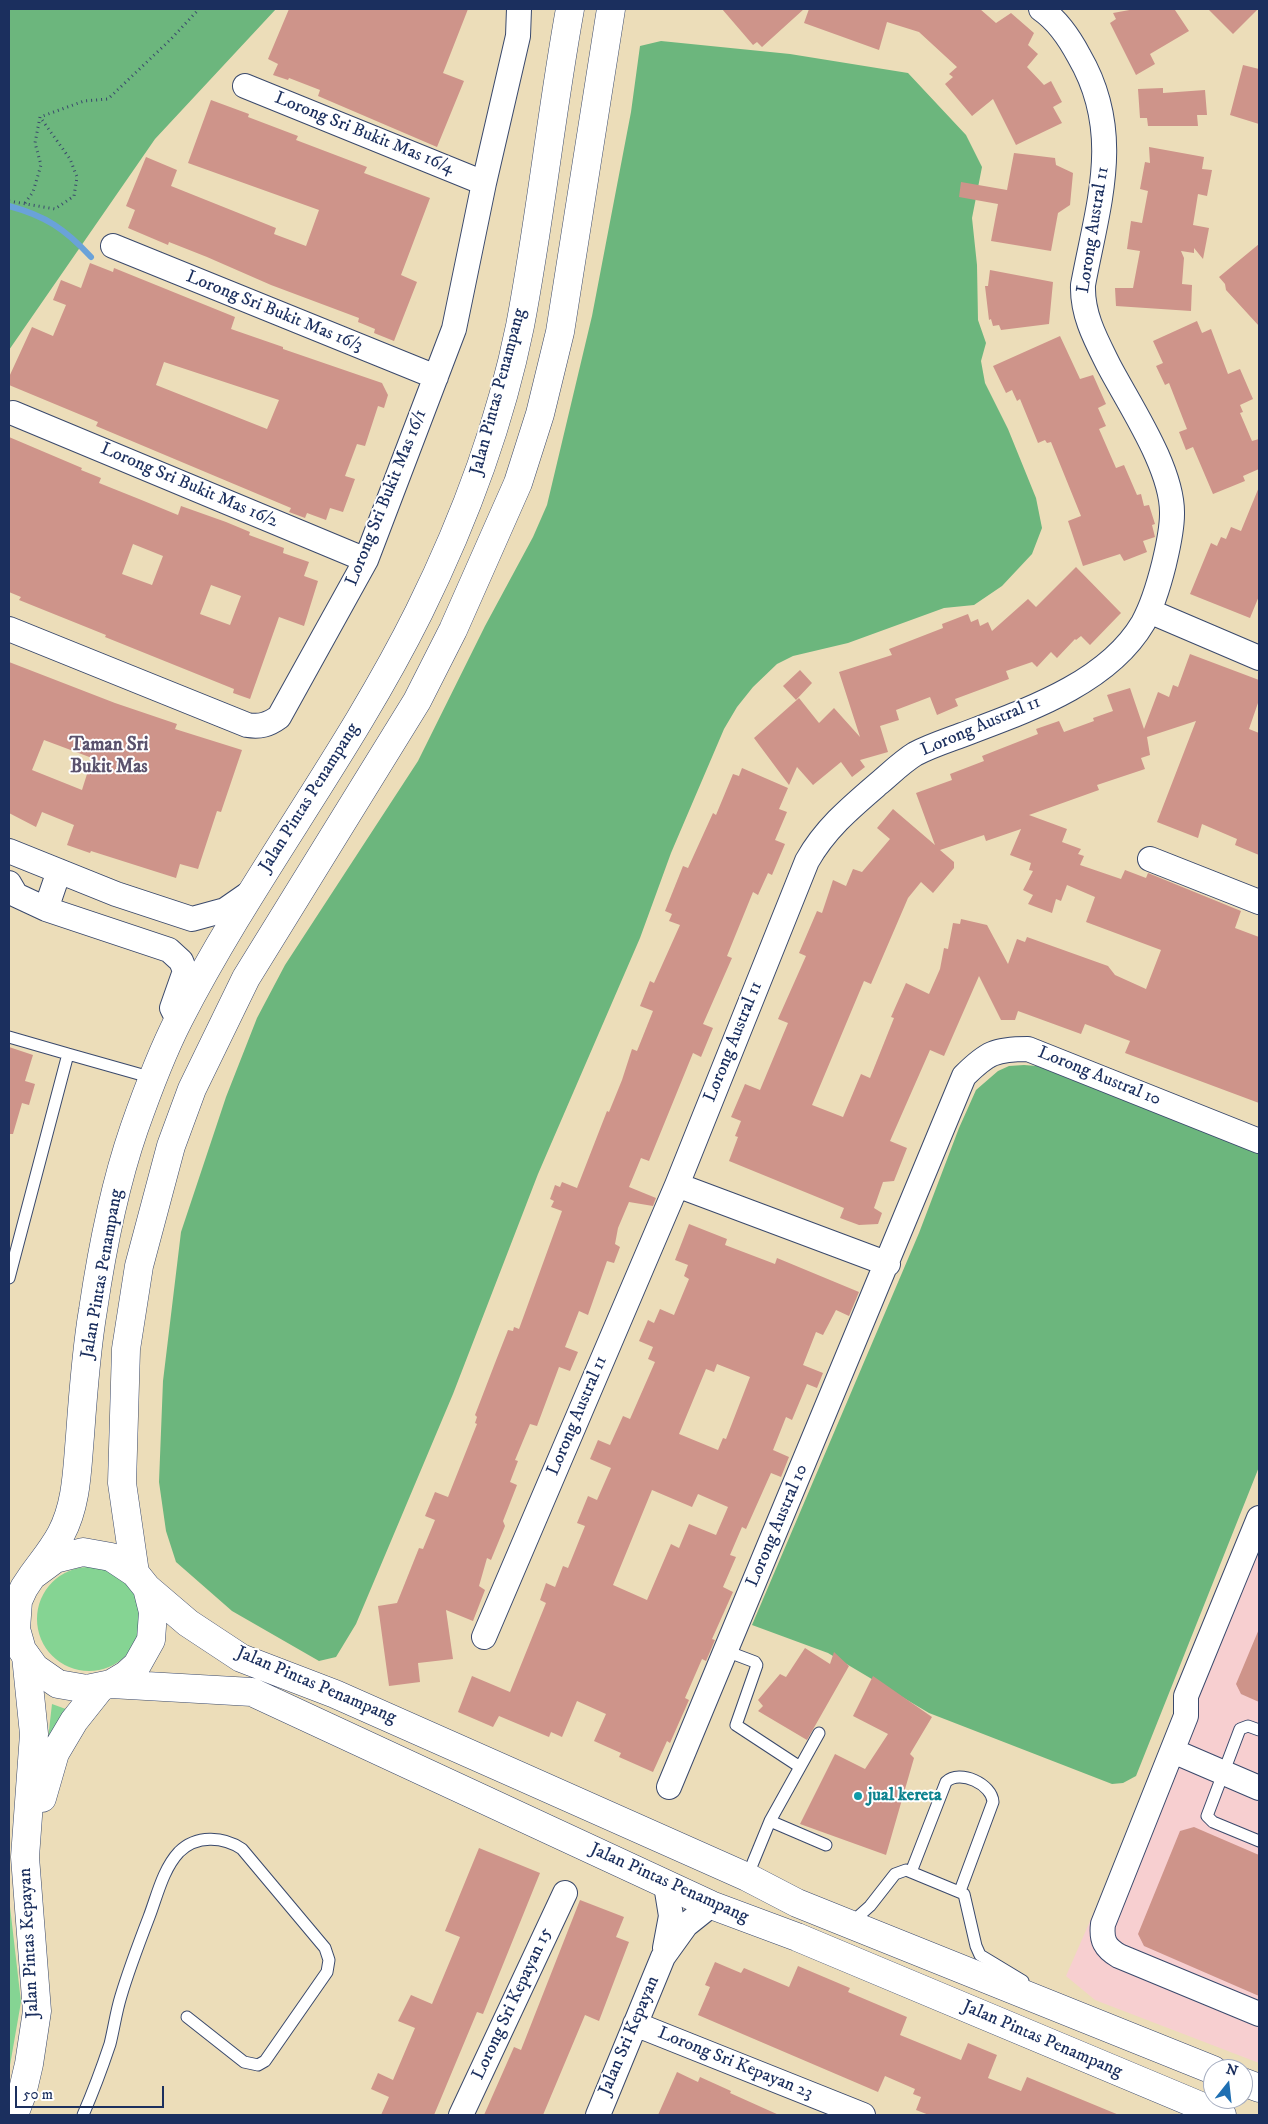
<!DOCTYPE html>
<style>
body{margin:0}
#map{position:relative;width:1268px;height:2124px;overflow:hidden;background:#ecddb9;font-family:"IM FELL DW Pica",serif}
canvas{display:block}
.frame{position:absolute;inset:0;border:10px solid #1b2f5e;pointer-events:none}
.north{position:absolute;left:1203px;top:2059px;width:50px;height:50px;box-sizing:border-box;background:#fff;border:1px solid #a4acbf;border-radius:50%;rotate:16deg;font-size:14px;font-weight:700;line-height:20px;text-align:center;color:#1b2f5e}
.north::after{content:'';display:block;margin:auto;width:18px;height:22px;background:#1f6fb2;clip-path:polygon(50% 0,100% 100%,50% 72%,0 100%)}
.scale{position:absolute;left:15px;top:2086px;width:149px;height:22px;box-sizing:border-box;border:2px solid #1b2f5e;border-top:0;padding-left:6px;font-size:15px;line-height:18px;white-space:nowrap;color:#1b2f5e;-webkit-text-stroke:4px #fff;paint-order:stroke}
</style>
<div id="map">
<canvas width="1268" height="2124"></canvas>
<div class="frame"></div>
<div class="north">N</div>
<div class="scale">50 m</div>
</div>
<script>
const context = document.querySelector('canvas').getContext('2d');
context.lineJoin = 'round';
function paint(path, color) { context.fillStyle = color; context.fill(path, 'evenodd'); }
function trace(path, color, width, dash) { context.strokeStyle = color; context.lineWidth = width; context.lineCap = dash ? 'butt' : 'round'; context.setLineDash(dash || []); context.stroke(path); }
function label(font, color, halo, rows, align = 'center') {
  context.font = font + ' "IM FELL DW Pica",serif'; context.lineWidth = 4; context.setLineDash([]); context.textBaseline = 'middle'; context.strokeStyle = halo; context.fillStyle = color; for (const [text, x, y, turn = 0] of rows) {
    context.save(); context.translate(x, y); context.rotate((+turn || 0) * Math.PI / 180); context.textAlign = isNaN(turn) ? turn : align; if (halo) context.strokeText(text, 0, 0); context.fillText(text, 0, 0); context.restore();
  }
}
paint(new Path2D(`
 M 1259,1535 L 1259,2063 L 1095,2000 L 1066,1976 Z`), '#f7cfd0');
paint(new Path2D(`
 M37 1619a52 52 0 1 1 104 0a52 52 0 1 1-104 0Z
 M 52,1704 L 74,1712 L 48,1739 Z
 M 9,1898 L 21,2002 L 9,2071 Z`), '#85d493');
paint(new Path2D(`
 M 9,9 L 276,9 L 155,139 L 9,350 Z
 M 661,41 L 790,54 L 908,73 L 966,135 L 982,167 L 972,218 L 977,265 L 978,320 L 986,343 L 981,361 L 985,383 L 1008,429 L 1036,498 L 1042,528 L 1032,554 L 1002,586 L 974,605 L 944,608 L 848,643 L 793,656 L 777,664 L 753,687 L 737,707 L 724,729 L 671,853 L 640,938 L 538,1174 L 453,1394 L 356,1624 L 336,1657 L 319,1661 L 232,1611 L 176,1562 L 166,1531 L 159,1482 L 163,1381 L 181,1232 L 226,1097 L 257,1018 L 285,965 L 418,761 L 485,626 L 533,537 L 547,505 L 592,316 L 631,112 L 640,46 Z
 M 1024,1065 L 1037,1066 L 1259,1154 L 1259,1467 L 1136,1776 L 1123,1783 L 1112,1784 L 929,1713 L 828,1653 L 752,1625 L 919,1233 L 959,1128 L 976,1090 L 998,1071 L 1009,1066 Z`), '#6cb67d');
trace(new Path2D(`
 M 9,206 C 46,216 65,229 91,257`), '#6aa2d9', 6);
paint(new Path2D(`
 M 289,9 L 468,9 L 443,73 L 464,81 L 437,147 L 318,96 L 320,90 L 289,78 L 288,80 L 273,75 L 278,64 L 268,59 Z
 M 722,9 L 804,9 L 762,47 L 757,42 L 753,45 Z
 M 809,9 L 980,9 L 996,23 L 1011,13 L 1034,33 L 1028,45 L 1038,54 L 1027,67 L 1044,85 L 1051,81 L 1062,102 L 1053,107 L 1062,123 L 1016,145 L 993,99 L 972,116 L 945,84 L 953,77 L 949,74 L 957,67 L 919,32 L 887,22 L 879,50 L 804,23 Z
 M 1135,9 L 1175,10 L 1189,31 L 1150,54 L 1155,64 L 1136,75 L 1110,23 L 1116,19 L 1113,13 Z
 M 1208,9 L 1258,9 L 1233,34 Z
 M 1243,65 L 1259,69 L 1259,124 L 1230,115 Z
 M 1163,88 L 1163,93 L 1205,90 L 1207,115 L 1197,115 L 1198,126 L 1148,126 L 1147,118 L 1140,118 L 1138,89 Z
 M 211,100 L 249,114 L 248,117 L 298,136 L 296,140 L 367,167 L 364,173 L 430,198 L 401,275 L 417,282 L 394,341 L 374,333 L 375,329 L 358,322 L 359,318 L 271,285 L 207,257 L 169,242 L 168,245 L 128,228 L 135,210 L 126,206 L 146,157 L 177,170 L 171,186 L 276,228 L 274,234 L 306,246 L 319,210 L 188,163 Z
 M 1149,147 L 1204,157 L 1202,169 L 1212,170 L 1207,196 L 1198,194 L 1193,225 L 1209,228 L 1203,259 L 1194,248 L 1194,253 L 1181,251 L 1184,258 L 1182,284 L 1192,285 L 1191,311 L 1116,306 L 1115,288 L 1133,288 L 1140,251 L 1127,249 L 1131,221 L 1142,223 L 1148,191 L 1140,189 L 1145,162 L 1150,163 Z
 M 1014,153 L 1055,158 L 1056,165 L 1073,173 L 1070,205 L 1058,213 L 1051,251 L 991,241 L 998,204 L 959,197 L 961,182 L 1007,190 Z
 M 1259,244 L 1259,326 L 1226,290 L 1225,284 L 1219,277 Z
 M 90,263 L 113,272 L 114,268 L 235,317 L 231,329 L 283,347 L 283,349 L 382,383 L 388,395 L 384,408 L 378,406 L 365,446 L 357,444 L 345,476 L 355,479 L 343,512 L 330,508 L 326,520 L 307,513 L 305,518 L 289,512 L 291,508 L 96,426 L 98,422 L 9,385 L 9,377 L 32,327 L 53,336 L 66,305 L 53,300 L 61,280 L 81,288 ZM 164,362 L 279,400 L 267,429 L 156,385 Z
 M 990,270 L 1053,282 L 1049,324 L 1001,330 L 999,325 L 993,326 L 991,319 L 989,320 L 985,286 L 988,286 Z
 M 1197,321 L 1202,333 L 1211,329 L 1228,374 L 1240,369 L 1253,399 L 1240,405 L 1243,412 L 1240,413 L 1252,441 L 1259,439 L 1259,469 L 1243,476 L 1245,481 L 1213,494 L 1193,447 L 1186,450 L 1179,432 L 1187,429 L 1169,383 L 1165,385 L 1156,366 L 1163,363 L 1153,341 Z
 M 1060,336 L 1080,379 L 1093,375 L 1106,404 L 1098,408 L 1106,426 L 1099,429 L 1116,468 L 1124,465 L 1137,495 L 1141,494 L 1144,506 L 1149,505 L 1155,524 L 1152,525 L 1155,537 L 1143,541 L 1147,552 L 1124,561 L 1120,554 L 1083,566 L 1068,521 L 1081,516 L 1051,442 L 1047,443 L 1045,440 L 1038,443 L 1020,399 L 1017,401 L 1012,390 L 1006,393 L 993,366 Z
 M 9,437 L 82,468 L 81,470 L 101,478 L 99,483 L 139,499 L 178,515 L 181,506 L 226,522 L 250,532 L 249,535 L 284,548 L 283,553 L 309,562 L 304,576 L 318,581 L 304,626 L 279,617 L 250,699 L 233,693 L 234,689 L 105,637 L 106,635 L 19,600 L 21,597 L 9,592 ZM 133,544 L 163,556 L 152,585 L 122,574 ZM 211,585 L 241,596 L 230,625 L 200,614 Z
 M 1259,487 L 1259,596 L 1250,618 L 1190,594 L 1211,543 L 1217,546 L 1221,537 L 1226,539 L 1231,527 L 1241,531 Z
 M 1076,567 L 1121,613 L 1090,645 L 1081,636 L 1076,640 L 1075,639 L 1057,658 L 1051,652 L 1037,667 L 1032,662 L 1006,671 L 1009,679 L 955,699 L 958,706 L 937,715 L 930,697 L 896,710 L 899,720 L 880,726 L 888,752 L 860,760 L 865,767 L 852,777 L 841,762 L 813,785 L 797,767 L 789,785 L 754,738 L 799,698 L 819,723 L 834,708 L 860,737 L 839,672 L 892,655 L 889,649 L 943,628 L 942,624 L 968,614 L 971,622 L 978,619 L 980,626 L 988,622 L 992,631 L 1028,599 L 1036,607 Z
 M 1190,654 L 1259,680 L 1259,700 L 1249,729 L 1259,733 L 1259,855 L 1235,845 L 1237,839 L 1202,824 L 1198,838 L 1157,822 L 1196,721 L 1147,737 L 1150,755 L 1141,758 L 1145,769 L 1097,785 L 1099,790 L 1029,815 L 1067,829 L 1062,842 L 1081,849 L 1078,854 L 1084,856 L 1080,865 L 1121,879 L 1125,870 L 1146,878 L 1148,873 L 1241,911 L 1235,928 L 1259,937 L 1259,1103 L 1125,1053 L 1130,1041 L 1085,1024 L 1081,1034 L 1018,1011 L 1015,1020 L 1001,1020 L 979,976 L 944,1056 L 930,1050 L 890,1141 L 907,1148 L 894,1181 L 883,1182 L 874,1208 L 882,1213 L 878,1224 L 859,1225 L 840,1218 L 844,1208 L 729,1161 L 738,1137 L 735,1136 L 741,1121 L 731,1117 L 745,1084 L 760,1090 L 788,1023 L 778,1019 L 806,956 L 799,953 L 817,911 L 822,913 L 833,880 L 846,886 L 853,869 L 862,872 L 890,839 L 877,828 L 893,809 L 935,845 L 916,793 L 952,780 L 950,774 L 984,761 L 982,756 L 1038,734 L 1036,729 L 1059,721 L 1064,732 L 1094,721 L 1093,718 L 1113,711 L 1107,695 L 1130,688 L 1144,729 L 1158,692 L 1169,697 L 1173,685 L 1178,687 ZM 1021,829 L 1010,855 L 1031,863 L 1029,870 L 1033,871 L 1023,890 L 1033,895 L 1028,904 L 1052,913 L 1056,899 L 1061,901 L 1067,885 L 1095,897 L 1086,922 L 1161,950 L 1146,989 L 1115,975 L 1108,966 L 1027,937 L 1025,942 L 1017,939 L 1008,964 L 987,925 L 961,919 L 960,924 L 953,923 L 948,949 L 944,948 L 940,969 L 929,994 L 906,983 L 891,1017 L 894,1018 L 870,1078 L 861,1074 L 843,1117 L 812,1105 L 864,981 L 871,984 L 908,898 L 921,882 L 933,893 L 954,868 L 954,862 L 940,850 L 984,835 L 986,841 Z
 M 9,662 L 115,703 L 177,724 L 175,729 L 242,750 L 221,812 L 217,811 L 198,869 L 180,864 L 176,878 L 91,851 L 90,853 L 67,845 L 74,825 L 42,812 L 36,827 L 9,813 ZM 44,740 L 92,758 L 82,790 L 32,770 Z
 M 800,670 L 812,683 L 796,700 L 783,686 Z
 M 742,768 L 788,788 L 779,809 L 787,812 L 775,840 L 785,844 L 772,875 L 768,873 L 758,895 L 753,892 L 727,956 L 732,958 L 703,1024 L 713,1028 L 701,1057 L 693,1053 L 649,1161 L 641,1158 L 629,1187 L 656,1198 L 653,1206 L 629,1202 L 618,1228 L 615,1244 L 620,1247 L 614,1263 L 607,1261 L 588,1315 L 579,1311 L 565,1347 L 578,1352 L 570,1371 L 559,1367 L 537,1426 L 530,1424 L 515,1460 L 518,1461 L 510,1482 L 517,1485 L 503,1521 L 505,1526 L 491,1560 L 487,1558 L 479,1586 L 485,1590 L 473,1621 L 446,1610 L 453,1659 L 418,1663 L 420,1682 L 389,1686 L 378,1606 L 397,1603 L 419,1548 L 423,1549 L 435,1520 L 425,1516 L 435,1492 L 448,1497 L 477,1424 L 475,1423 L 477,1417 L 475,1415 L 495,1363 L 508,1330 L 513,1331 L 514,1327 L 519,1329 L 562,1211 L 551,1207 L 554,1201 L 550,1199 L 555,1185 L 560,1187 L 562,1182 L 577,1188 L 607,1111 L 609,1112 L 622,1080 L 632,1049 L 637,1051 L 653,1011 L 640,1006 L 650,981 L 654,983 L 680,925 L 669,921 L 672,914 L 665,911 L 683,866 L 688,868 L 713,813 L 716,815 L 733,774 L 739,776 Z
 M 9,1047 L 33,1055 L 25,1081 L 35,1084 L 29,1105 L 22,1103 L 13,1134 L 9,1134 Z
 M 689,1224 L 727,1239 L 725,1245 L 775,1264 L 777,1258 L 859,1292 L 849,1316 L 836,1310 L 823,1335 L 816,1332 L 803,1365 L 823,1373 L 817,1388 L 807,1384 L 792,1420 L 786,1417 L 773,1450 L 789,1457 L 781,1477 L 771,1473 L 746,1529 L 742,1527 L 730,1555 L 736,1557 L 723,1587 L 733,1592 L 712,1639 L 715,1640 L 706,1661 L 702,1659 L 685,1698 L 689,1700 L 670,1743 L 667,1741 L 653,1772 L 619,1757 L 621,1753 L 594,1741 L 606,1714 L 577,1701 L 562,1737 L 551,1732 L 549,1737 L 499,1716 L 493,1727 L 458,1712 L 472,1676 L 510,1692 L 546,1603 L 540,1600 L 546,1583 L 555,1587 L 563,1566 L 568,1568 L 585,1526 L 577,1523 L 588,1496 L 597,1500 L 611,1468 L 590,1459 L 598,1440 L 610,1445 L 623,1416 L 630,1419 L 655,1362 L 648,1359 L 653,1347 L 639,1341 L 648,1320 L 654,1323 L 660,1309 L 674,1315 L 689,1279 L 684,1276 L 688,1265 L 675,1260 ZM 717,1364 L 750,1377 L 726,1439 L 723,1438 L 718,1450 L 679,1434 L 706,1369 L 714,1372 ZM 652,1490 L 692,1507 L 698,1494 L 728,1507 L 716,1535 L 689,1524 L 679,1548 L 671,1544 L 647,1600 L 613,1585 Z
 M 1259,1629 L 1259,1702 L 1241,1694 L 1236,1684 Z
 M 805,1648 L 830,1664 L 834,1652 L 849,1666 L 807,1740 L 758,1711 L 763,1706 L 758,1700 L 780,1674 L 786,1677 Z
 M 873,1676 L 932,1717 L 910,1754 L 914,1758 L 886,1855 L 800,1824 L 835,1754 L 865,1769 L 888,1734 L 853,1716 Z
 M 1194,1827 L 1259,1855 L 1259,1996 L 1144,1946 L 1138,1934 L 1180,1831 Z
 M 479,1848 L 540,1873 L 483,2014 L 477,2012 L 434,2115 L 381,2115 L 389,2097 L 371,2089 L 378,2073 L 393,2080 L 415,2028 L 398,2021 L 411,1995 L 432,2004 L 460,1937 L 445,1931 Z
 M 580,1900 L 624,1917 L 616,1937 L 629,1942 L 599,2021 L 585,2015 L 543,2115 L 484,2115 L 514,2047 L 521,2050 Z
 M 715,1962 L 741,1973 L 744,1968 L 789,1987 L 798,1966 L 850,1988 L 848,1992 L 907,2017 L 900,2035 L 961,2060 L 968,2043 L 997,2055 L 988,2078 L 1021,2091 L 1027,2077 L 1119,2115 L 929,2115 L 916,2110 L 921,2097 L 913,2094 L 915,2089 L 885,2076 L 878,2092 L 698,2015 L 710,1987 L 705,1985 Z
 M 677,2072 L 698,2082 L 700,2077 L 731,2091 L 730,2093 L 779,2115 L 658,2115 Z`), '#ce948a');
const lane = new Path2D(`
 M 9,1037 L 68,1054
 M 9,1278 L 68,1054 L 153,1078
 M 726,1651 L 755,1662 L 757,1665 L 736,1725 L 800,1767
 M 1259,1730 L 1248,1726 L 1240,1729 L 1207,1816 L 1213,1822 L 1259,1841
 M 770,1821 L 826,1845
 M 911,1872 L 946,1782 C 960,1769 992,1784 993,1802 L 960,1891
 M 747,1877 L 770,1821 L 819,1733
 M 851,1923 L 870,1906 L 895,1874 L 906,1870 L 964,1894 L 976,1946 L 980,1955 L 1023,1981
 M 83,2115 C 93,2092 102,2068 110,2044 C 114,2028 116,2012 121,1996 C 129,1969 139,1943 149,1917 C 157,1896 163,1869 179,1852 C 196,1835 223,1836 242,1849 L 325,1948 L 329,1960 L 327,1972 L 265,2061 L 258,2065 L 244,2062 L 187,2017`);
const street = new Path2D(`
 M 245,86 L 484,183
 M 113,246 L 436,377
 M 13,413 L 366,560
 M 1149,611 L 1259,658
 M 9,629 L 247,725 C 260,727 268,725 279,717 L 366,560 L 454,329 L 484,183 L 518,36 L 519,9
 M 9,851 L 116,894 L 192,919 L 225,910 L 251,892
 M 1150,859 L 1259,902
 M 9,883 L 16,895 L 46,909 L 169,950 L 181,961 L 185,971 L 172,1008 L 178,1020
 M 46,909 L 59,871
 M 677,1185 L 888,1264
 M 1259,1518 L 1186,1696 L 1186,1716 L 1103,1924 C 1101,1940 1105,1948 1119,1956 L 1259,2014
 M 484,1637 L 677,1185 L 807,861 C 825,829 850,808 878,784 C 890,774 902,762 915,754 C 930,746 946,741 962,735 C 1025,711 1107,684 1143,623 C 1153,605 1159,584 1164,564 C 1168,547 1172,531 1172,514 C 1173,469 1130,406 1109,366 C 1096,340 1082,315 1083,285 C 1098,204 1124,133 1079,56 C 1070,39 1057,20 1041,9
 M 1173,1751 L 1259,1788
 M 669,1787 L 964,1076 C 987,1053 995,1049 1028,1049 L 1259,1141
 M 665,1948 L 671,1916 L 666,1885
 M 635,2024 L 863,2115
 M 461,2115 L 565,1893
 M 598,2115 L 663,1957 L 686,1925 L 711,1905`);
const secondary = new Path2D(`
 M 42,1798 L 55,1753 L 74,1721 L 101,1687
 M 14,2115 L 22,2094 L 29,2064 L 37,2011 L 25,1857 L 34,1734 L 26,1656`);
const primary = new Path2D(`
 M 135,1573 L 122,1483 L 126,1349 L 139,1266 L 171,1146 L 192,1089 L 246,978 L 417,701 L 453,630 L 518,483 L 540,414 L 560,332 L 611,9
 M 32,1576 C 42,1562 53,1549 61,1534 C 77,1504 77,1469 80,1436 C 83,1394 86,1351 93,1310 C 102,1249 114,1187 134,1129 C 147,1092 161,1054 179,1019 C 251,879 349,753 419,612 C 464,521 500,425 520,326 C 540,221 551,114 570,9
 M 147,1588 L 188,1623 L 241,1658 L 335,1694 L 520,1776 L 747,1877 L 797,1903 L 1213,2070
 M 111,1684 L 126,1675 L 137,1665 L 151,1640 L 153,1612 L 147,1588 L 135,1573 L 111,1557 L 83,1552 L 55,1559 L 32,1576 L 24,1588 L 18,1601 L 16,1629 L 22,1650 L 35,1668 L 58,1684 L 87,1689 L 111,1684 L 252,1692 L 711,1905 L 797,1937 L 1222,2115
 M 1243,2082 L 1259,2088`);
trace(lane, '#3a496c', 13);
trace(street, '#3a496c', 26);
trace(secondary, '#3a496c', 29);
trace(primary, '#3a496c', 29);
trace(new Path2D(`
 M 9,201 L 55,209 L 74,196 L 77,177 L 70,159 L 40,117
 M 25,203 L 33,192 L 41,165 L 35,143 L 40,117 L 84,101 L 108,99 L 171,39 L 199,9`), '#3a496c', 3, [1, 4]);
trace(lane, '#fff', 11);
trace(street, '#fff', 24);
trace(secondary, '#fff', 28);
trace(primary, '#fff', 28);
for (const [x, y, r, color] of [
 [858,1796,5,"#0f9aa8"]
]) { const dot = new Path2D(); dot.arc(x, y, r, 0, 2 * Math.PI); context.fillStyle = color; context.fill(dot); trace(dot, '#fff', 2); }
label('18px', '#1b2f5e', '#fff', [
 ["Lorong Sri Bukit Mas 16/4",364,134,22],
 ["Lorong Austral 11",1094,230,-81],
 ["Lorong Sri Bukit Mas 16/3",274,312,22],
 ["Jalan Pintas Penampang",499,392,-75],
 ["Lorong Sri Bukit Mas 16/2",189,486,23],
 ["Lorong Sri Bukit Mas 16/1",387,498,-68],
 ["Lorong Austral 11",981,727,-23],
 ["Jalan Pintas Penampang",310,798,-58],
 ["Lorong Austral 11",734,1042,-68],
 ["Lorong Austral 10",1099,1077,22],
 ["Jalan Pintas Penampang",103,1274,-80],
 ["Lorong Austral 11",578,1416,-67],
 ["Lorong Austral 10",778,1526,-67],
 ["Jalan Pintas Penampang",316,1686,23],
 ["Jalan Pintas Penampang",669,1884,24],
 ["Jalan Pintas Kepayan",30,1943,-93],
 ["Lorong Sri Kepayan 15",513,2004,-65],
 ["Jalan Sri Kepayan",630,2036,-67],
 ["Jalan Pintas Penampang",1042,2040,23],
 ["Lorong Sri Kepayan 23",735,2064,22]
]);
label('bold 18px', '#0d838f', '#fff', [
 ["jual kereta",868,1796]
], 'left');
label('bold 19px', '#5a526d', '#fff', [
 ["Taman Sri",109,746],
 ["Bukit Mas",109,768]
]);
</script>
